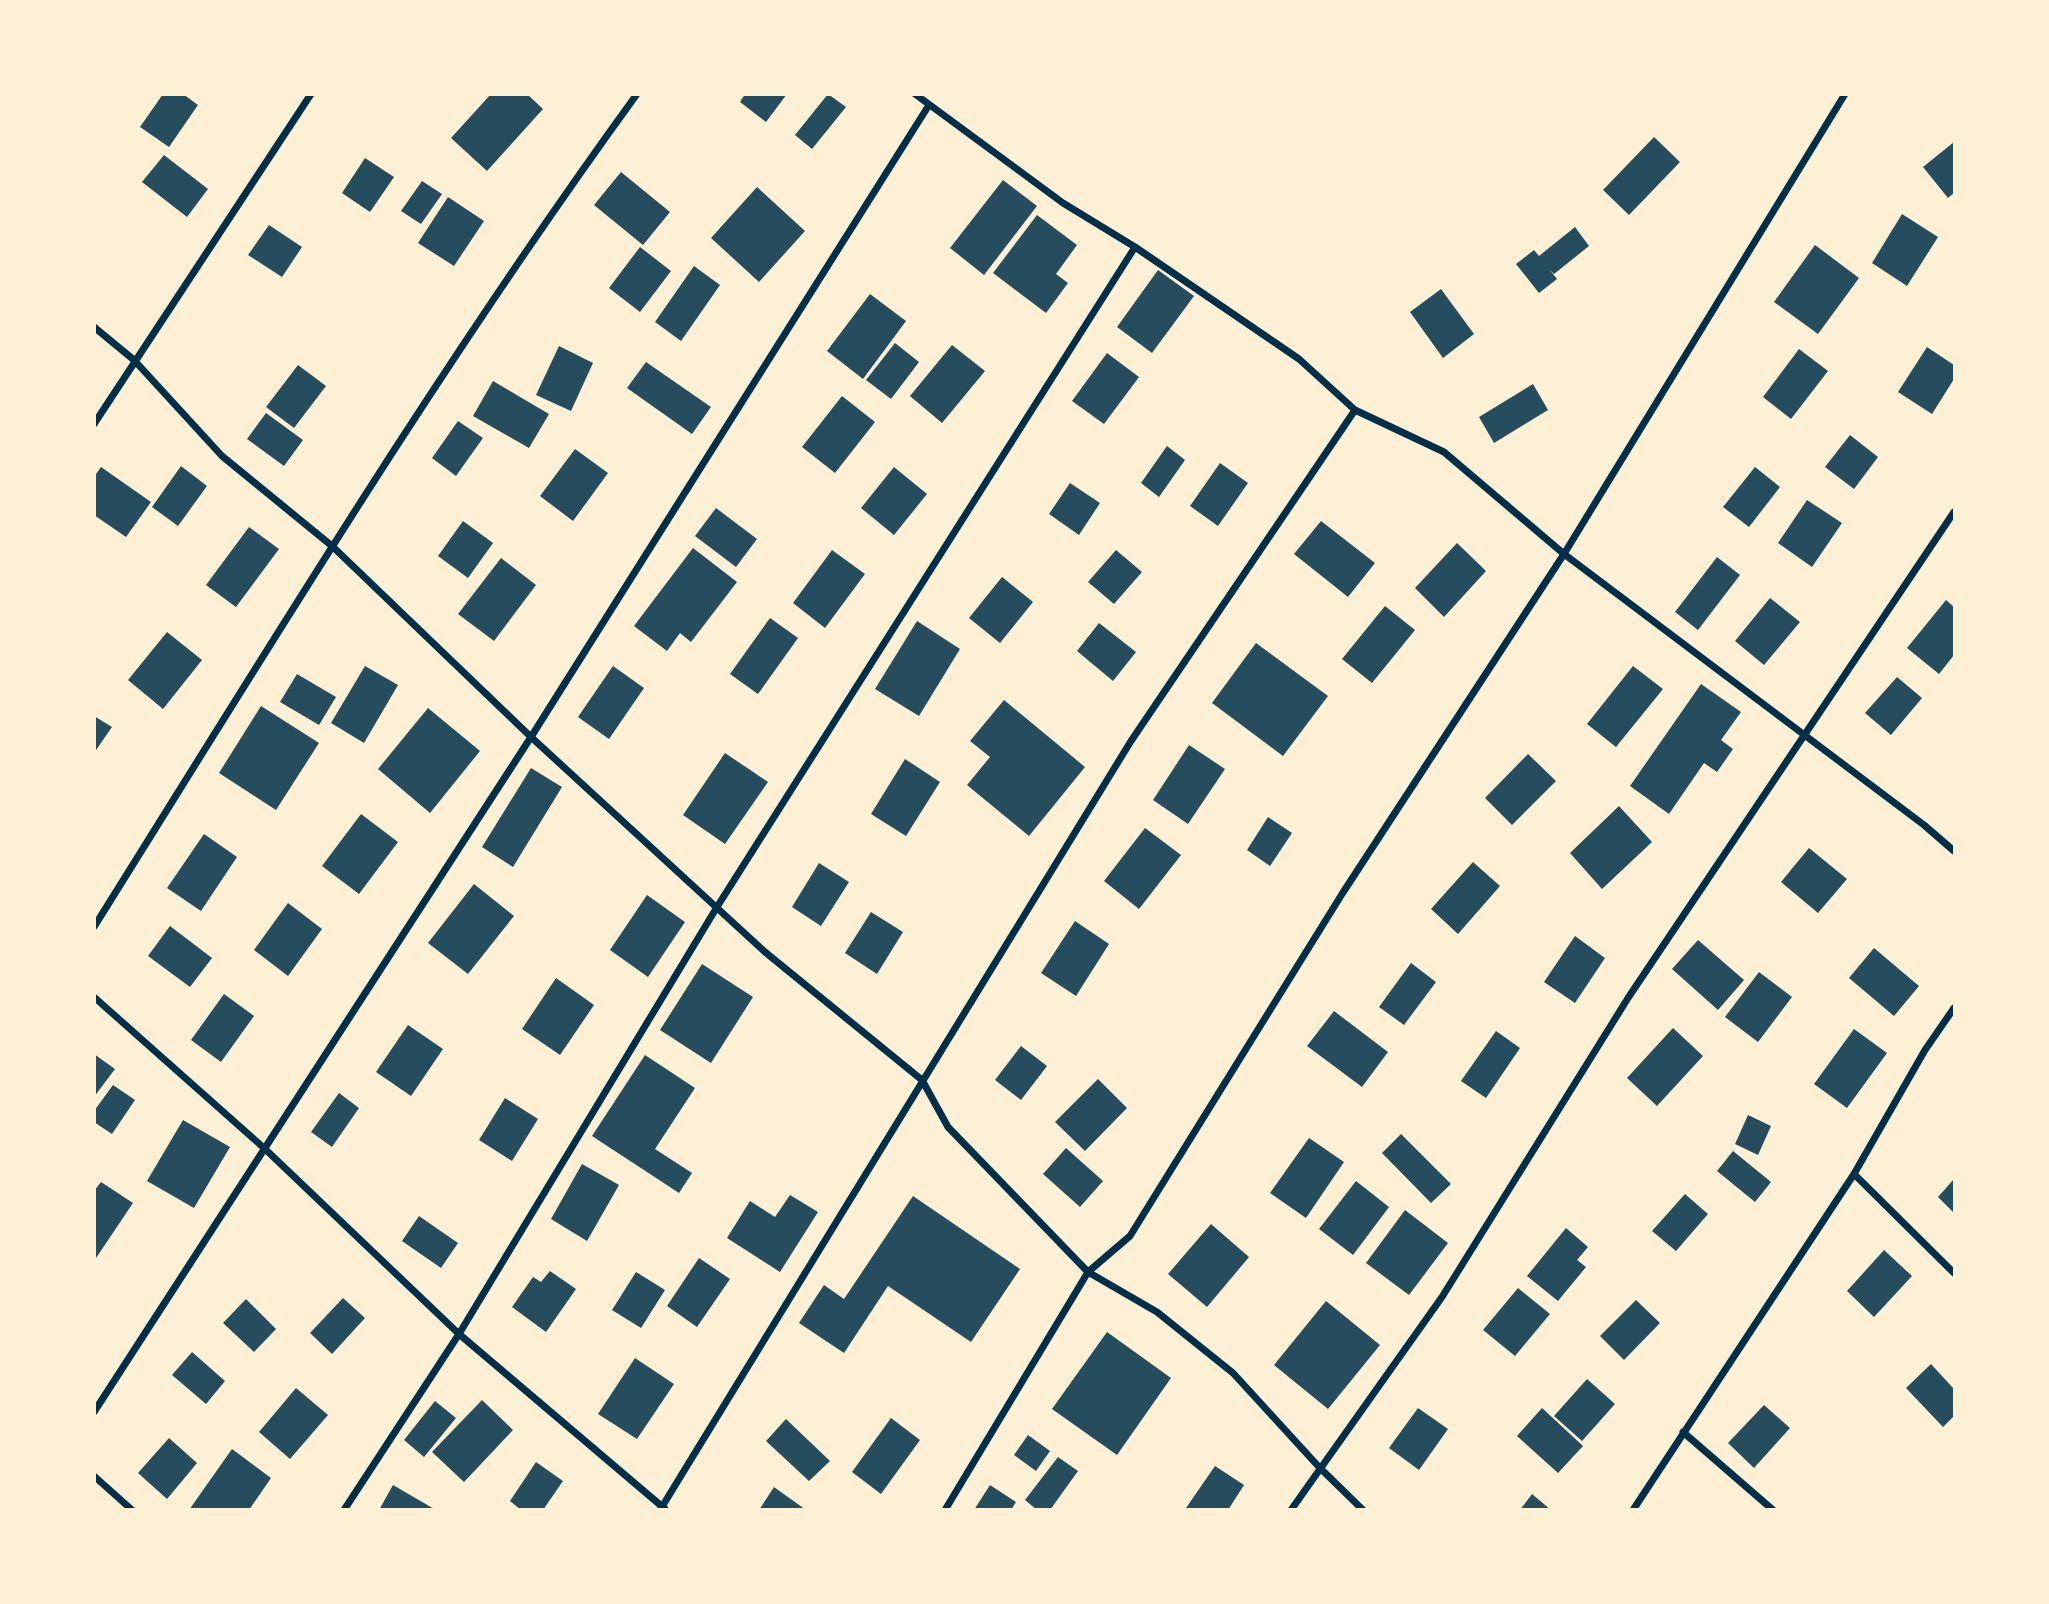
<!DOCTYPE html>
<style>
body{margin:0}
#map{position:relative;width:2049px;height:1604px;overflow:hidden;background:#fdf0d5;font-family:"Fira Sans Condensed",sans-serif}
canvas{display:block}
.frame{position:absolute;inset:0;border:96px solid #fdf0d5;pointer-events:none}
</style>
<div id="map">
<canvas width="2049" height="1604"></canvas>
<div class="frame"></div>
</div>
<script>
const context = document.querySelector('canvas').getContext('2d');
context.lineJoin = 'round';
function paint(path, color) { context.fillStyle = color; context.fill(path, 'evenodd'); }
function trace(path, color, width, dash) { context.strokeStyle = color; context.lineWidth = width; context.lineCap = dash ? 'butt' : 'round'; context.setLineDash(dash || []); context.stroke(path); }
paint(new Path2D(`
 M 163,94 L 183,94 L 198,105 L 169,147 L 140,127 Z
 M 491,94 L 527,94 L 543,109 L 487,171 L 451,138 Z
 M 745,94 L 787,94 L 766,122 L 740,102 Z
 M 828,94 L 846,107 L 812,149 L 795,135 Z
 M 1654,137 L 1680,162 L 1629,215 L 1603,190 Z
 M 1954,142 L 1954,193 L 1948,198 L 1923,167 Z
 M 164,155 L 208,189 L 187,217 L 142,182 Z
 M 365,158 L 394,177 L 370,212 L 342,193 Z
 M 621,172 L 670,212 L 643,245 L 594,205 Z
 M 1003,180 L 1037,206 L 984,275 L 950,248 Z
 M 422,181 L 442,194 L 421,224 L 401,211 Z
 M 757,187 L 805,231 L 759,282 L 711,238 Z
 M 448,197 L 484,221 L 454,266 L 418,243 Z
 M 1902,214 L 1938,237 L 1907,286 L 1872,263 Z
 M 1037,215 L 1077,245 L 1056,274 L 1068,283 L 1046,313 L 993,273 Z
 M 269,225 L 302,247 L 282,277 L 248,255 Z
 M 1575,227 L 1589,246 L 1554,274 L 1549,269 L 1557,279 L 1539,293 L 1516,264 L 1534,250 L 1539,256 Z
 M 1815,245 L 1859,278 L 1818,334 L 1774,302 Z
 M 640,247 L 671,271 L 640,312 L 609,288 Z
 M 694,266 L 720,285 L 681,341 L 655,322 Z
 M 1158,270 L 1194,296 L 1152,353 L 1117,327 Z
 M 1441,289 L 1474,334 L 1443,358 L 1410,312 Z
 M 870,294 L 906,321 L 863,379 L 827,351 Z
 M 895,343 L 919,362 L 891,399 L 866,380 Z
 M 952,345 L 985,371 L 942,423 L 910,396 Z
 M 559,346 L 593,363 L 571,411 L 536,395 Z
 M 1927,347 L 1954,365 L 1954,379 L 1932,414 L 1898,392 Z
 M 1799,349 L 1828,371 L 1791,419 L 1763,397 Z
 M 1107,353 L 1139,377 L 1104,424 L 1072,401 Z
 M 646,362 L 711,407 L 692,434 L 627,388 Z
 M 298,365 L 326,386 L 294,428 L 266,407 Z
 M 493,381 L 549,414 L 529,448 L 473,416 Z
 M 1533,384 L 1548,410 L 1494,443 L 1479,417 Z
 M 842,396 L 875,422 L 835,473 L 802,447 Z
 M 266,413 L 303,440 L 284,466 L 247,439 Z
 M 458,421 L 483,438 L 456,476 L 432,458 Z
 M 1850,435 L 1878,457 L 1854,489 L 1825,467 Z
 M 1167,446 L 1185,460 L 1159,497 L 1141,483 Z
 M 575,449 L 608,473 L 573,521 L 540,496 Z
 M 1220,463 L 1248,483 L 1218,526 L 1190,506 Z
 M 181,466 L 207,486 L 178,526 L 152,507 Z
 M 101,467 L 151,502 L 126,537 L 94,515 L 94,477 Z
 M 894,467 L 927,494 L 894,535 L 861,508 Z
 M 1755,467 L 1780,487 L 1749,527 L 1723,507 Z
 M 1070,483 L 1100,503 L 1079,535 L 1049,514 Z
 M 1807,500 L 1842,523 L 1812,567 L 1778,543 Z
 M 716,508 L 757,539 L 736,567 L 695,536 Z
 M 463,521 L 493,543 L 468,578 L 438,556 Z
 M 1321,521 L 1375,563 L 1348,597 L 1294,554 Z
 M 249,527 L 279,549 L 236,607 L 206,585 Z
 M 1457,543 L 1486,571 L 1444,617 L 1415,588 Z
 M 693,548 L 737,582 L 691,642 L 680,633 L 667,651 L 634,626 Z
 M 832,550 L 865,574 L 825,628 L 793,603 Z
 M 1116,550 L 1142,572 L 1114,604 L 1088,582 Z
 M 1717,557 L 1740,575 L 1698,630 L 1675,612 Z
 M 501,558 L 536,585 L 494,641 L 458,614 Z
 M 1002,577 L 1033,602 L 1000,643 L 969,618 Z
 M 1770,598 L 1800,622 L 1764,665 L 1735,641 Z
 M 1946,600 L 1954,607 L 1954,655 L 1939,674 L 1907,648 Z
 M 1385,606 L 1415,630 L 1372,683 L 1342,659 Z
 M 770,618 L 798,638 L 758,694 L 730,674 Z
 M 917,621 L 960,649 L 919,716 L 875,689 Z
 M 1099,623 L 1136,652 L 1113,681 L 1077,651 Z
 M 167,632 L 202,660 L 163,709 L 128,680 Z
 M 1256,643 L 1328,696 L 1283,756 L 1212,703 Z
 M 365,666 L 398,685 L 364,743 L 331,723 Z
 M 613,666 L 644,688 L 609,739 L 578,717 Z
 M 1633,666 L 1663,689 L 1616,747 L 1587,724 Z
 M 297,674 L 336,697 L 319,725 L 280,702 Z
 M 1897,677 L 1922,698 L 1891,735 L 1865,713 Z
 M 1701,684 L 1741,712 L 1721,740 L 1733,749 L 1717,772 L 1704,763 L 1669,814 L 1630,786 Z
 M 1004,700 L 1085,767 L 1029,836 L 967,785 L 990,757 L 970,741 Z
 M 261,706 L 319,743 L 276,810 L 219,773 Z
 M 428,708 L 480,751 L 430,813 L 378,769 Z
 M 94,716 L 112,727 L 94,753 Z
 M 1189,745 L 1225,769 L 1188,824 L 1153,800 Z
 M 725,753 L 768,782 L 725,844 L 683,815 Z
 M 1528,754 L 1556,781 L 1512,825 L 1485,798 Z
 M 905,759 L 940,782 L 906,836 L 871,814 Z
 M 531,768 L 562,787 L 513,867 L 482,847 Z
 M 1619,806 L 1652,842 L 1602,889 L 1570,853 Z
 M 361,814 L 398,842 L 359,894 L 322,866 Z
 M 1268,817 L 1292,833 L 1270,866 L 1247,850 Z
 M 1145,828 L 1181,855 L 1139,909 L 1104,881 Z
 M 204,834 L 237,857 L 201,911 L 167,888 Z
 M 1809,848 L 1847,879 L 1818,913 L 1781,882 Z
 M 1473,862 L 1500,886 L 1458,934 L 1431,909 Z
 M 819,863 L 849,882 L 821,926 L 792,907 Z
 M 474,884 L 514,916 L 468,974 L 428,943 Z
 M 647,895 L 685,922 L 648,977 L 610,950 Z
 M 288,903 L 322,929 L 288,976 L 254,950 Z
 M 871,912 L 903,932 L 877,974 L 845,953 Z
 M 1075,921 L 1109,944 L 1076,996 L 1041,973 Z
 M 170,926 L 212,958 L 190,987 L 148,956 Z
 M 1575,936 L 1605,958 L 1575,1003 L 1544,982 Z
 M 1698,940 L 1744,980 L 1718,1010 L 1672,969 Z
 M 1874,948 L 1919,986 L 1894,1016 L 1849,978 Z
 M 1411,963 L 1436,982 L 1404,1025 L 1379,1007 Z
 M 702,964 L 753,997 L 711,1063 L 660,1030 Z
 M 1759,972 L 1792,997 L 1758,1042 L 1725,1017 Z
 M 556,978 L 594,1005 L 560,1055 L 522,1029 Z
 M 224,994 L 254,1016 L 221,1062 L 191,1040 Z
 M 1334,1011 L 1388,1052 L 1362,1087 L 1307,1046 Z
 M 408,1025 L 443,1049 L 411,1096 L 376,1072 Z
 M 1673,1028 L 1703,1056 L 1657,1106 L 1627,1078 Z
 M 1854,1029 L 1887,1053 L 1847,1108 L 1814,1084 Z
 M 1496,1031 L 1520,1048 L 1486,1098 L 1461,1081 Z
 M 1021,1046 L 1047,1066 L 1021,1100 L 995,1080 Z
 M 94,1054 L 115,1069 L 94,1097 Z
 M 645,1055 L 695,1088 L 655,1149 L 692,1173 L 679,1193 L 592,1136 Z
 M 1098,1079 L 1127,1108 L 1085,1151 L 1055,1122 Z
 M 113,1085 L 135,1100 L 112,1134 L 94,1122 L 94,1111 Z
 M 339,1093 L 359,1108 L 332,1147 L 311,1132 Z
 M 505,1098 L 538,1119 L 512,1161 L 479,1140 Z
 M 1748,1115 L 1771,1126 L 1758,1155 L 1735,1144 Z
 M 183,1120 L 230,1147 L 194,1208 L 147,1181 Z
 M 1401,1134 L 1451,1184 L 1431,1203 L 1382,1153 Z
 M 1309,1138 L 1344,1162 L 1306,1218 L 1270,1193 Z
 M 1066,1148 L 1103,1181 L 1080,1207 L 1043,1174 Z
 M 1733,1151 L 1771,1182 L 1755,1202 L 1717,1171 Z
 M 582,1164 L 619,1185 L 587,1241 L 551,1219 Z
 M 1954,1179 L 1954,1213 L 1938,1197 Z
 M 1356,1181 L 1389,1207 L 1353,1255 L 1319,1229 Z
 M 101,1182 L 133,1203 L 94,1261 L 94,1191 Z
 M 1685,1194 L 1708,1214 L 1676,1251 L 1652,1231 Z
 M 790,1195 L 818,1212 L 780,1272 L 727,1238 L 750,1201 L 775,1217 Z
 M 913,1196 L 1020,1269 L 971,1342 L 888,1286 L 844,1353 L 799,1323 L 824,1285 L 844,1299 Z
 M 1405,1210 L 1448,1243 L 1409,1295 L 1366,1263 Z
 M 419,1216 L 458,1243 L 441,1268 L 402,1241 Z
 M 1211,1224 L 1249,1257 L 1207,1307 L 1168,1274 Z
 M 1566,1228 L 1588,1247 L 1577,1260 L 1586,1267 L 1558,1301 L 1527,1276 Z
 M 1884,1250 L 1912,1276 L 1874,1317 L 1847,1291 Z
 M 699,1258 L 730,1279 L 697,1327 L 667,1306 Z
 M 550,1271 L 576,1289 L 546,1332 L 512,1307 L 533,1277 L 541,1282 Z
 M 636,1272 L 665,1290 L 641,1328 L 612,1310 Z
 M 1518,1288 L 1550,1314 L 1515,1356 L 1483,1330 Z
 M 343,1298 L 365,1318 L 332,1354 L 310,1333 Z
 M 246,1299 L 276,1329 L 254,1352 L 223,1323 Z
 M 1636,1300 L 1660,1323 L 1624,1360 L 1600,1336 Z
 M 1326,1301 L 1380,1345 L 1328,1409 L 1274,1365 Z
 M 1107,1332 L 1171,1378 L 1117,1455 L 1052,1409 Z
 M 192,1352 L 225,1381 L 206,1404 L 172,1375 Z
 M 635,1358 L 674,1384 L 637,1439 L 598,1414 Z
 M 1931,1364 L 1954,1389 L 1954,1416 L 1943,1427 L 1906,1388 Z
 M 1587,1379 L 1615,1404 L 1582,1441 L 1554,1416 Z
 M 296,1388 L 328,1415 L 290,1459 L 259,1432 Z
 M 482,1400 L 513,1430 L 464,1482 L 432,1452 Z
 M 435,1401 L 456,1418 L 424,1457 L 404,1440 Z
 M 1764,1405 L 1790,1428 L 1754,1468 L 1728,1443 Z
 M 1418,1408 L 1448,1429 L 1419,1470 L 1389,1448 Z
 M 1542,1408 L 1583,1446 L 1558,1473 L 1517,1436 Z
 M 891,1418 L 920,1440 L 881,1494 L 852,1472 Z
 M 786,1419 L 830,1461 L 809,1481 L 766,1441 Z
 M 1028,1435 L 1050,1451 L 1036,1471 L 1014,1455 Z
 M 169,1438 L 197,1463 L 167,1499 L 138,1473 Z
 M 232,1449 L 271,1478 L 249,1510 L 189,1510 Z
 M 1058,1457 L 1078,1471 L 1050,1510 L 1037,1510 L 1025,1500 Z
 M 536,1462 L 563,1481 L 543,1510 L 521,1510 L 510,1501 Z
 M 1215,1466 L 1244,1485 L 1228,1510 L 1188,1510 L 1186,1508 Z
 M 393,1485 L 436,1510 L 379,1510 Z
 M 990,1485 L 1016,1502 L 1011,1510 L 974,1510 Z
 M 774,1487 L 806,1510 L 759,1510 Z
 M 1532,1494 L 1551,1510 L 1520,1510 Z`), '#264d5e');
trace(new Path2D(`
 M 915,94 L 1063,203 L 1135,247 L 1299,359 L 1355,410 L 1444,452 L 1564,554 L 1924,825 L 1954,851
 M 94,327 L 134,360 L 222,456 L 332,546 L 531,737 L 765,952 L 922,1080 L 948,1127 L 1088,1272 L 1157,1312 L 1233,1373 L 1319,1467 L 1363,1510
 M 94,424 L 311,94
 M 94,927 C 270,646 442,362 637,94
 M 94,997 L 264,1148 L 459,1334 L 665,1509
 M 1854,1174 L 1954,1273
 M 94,1412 L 531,737 L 929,105
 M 1683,1432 L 1773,1510
 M 94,1476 L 132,1510
 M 344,1510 L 459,1334 L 717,907 L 1135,247
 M 660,1510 L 1131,741 L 1355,410
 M 945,1510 L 1088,1272 L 1130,1236 L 1342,894 L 1564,554 L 1845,94
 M 1291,1510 L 1442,1297 L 1628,998 L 1954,512
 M 1633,1510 L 1854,1174 L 1925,1050 L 1954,1008`), '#003049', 7);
</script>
